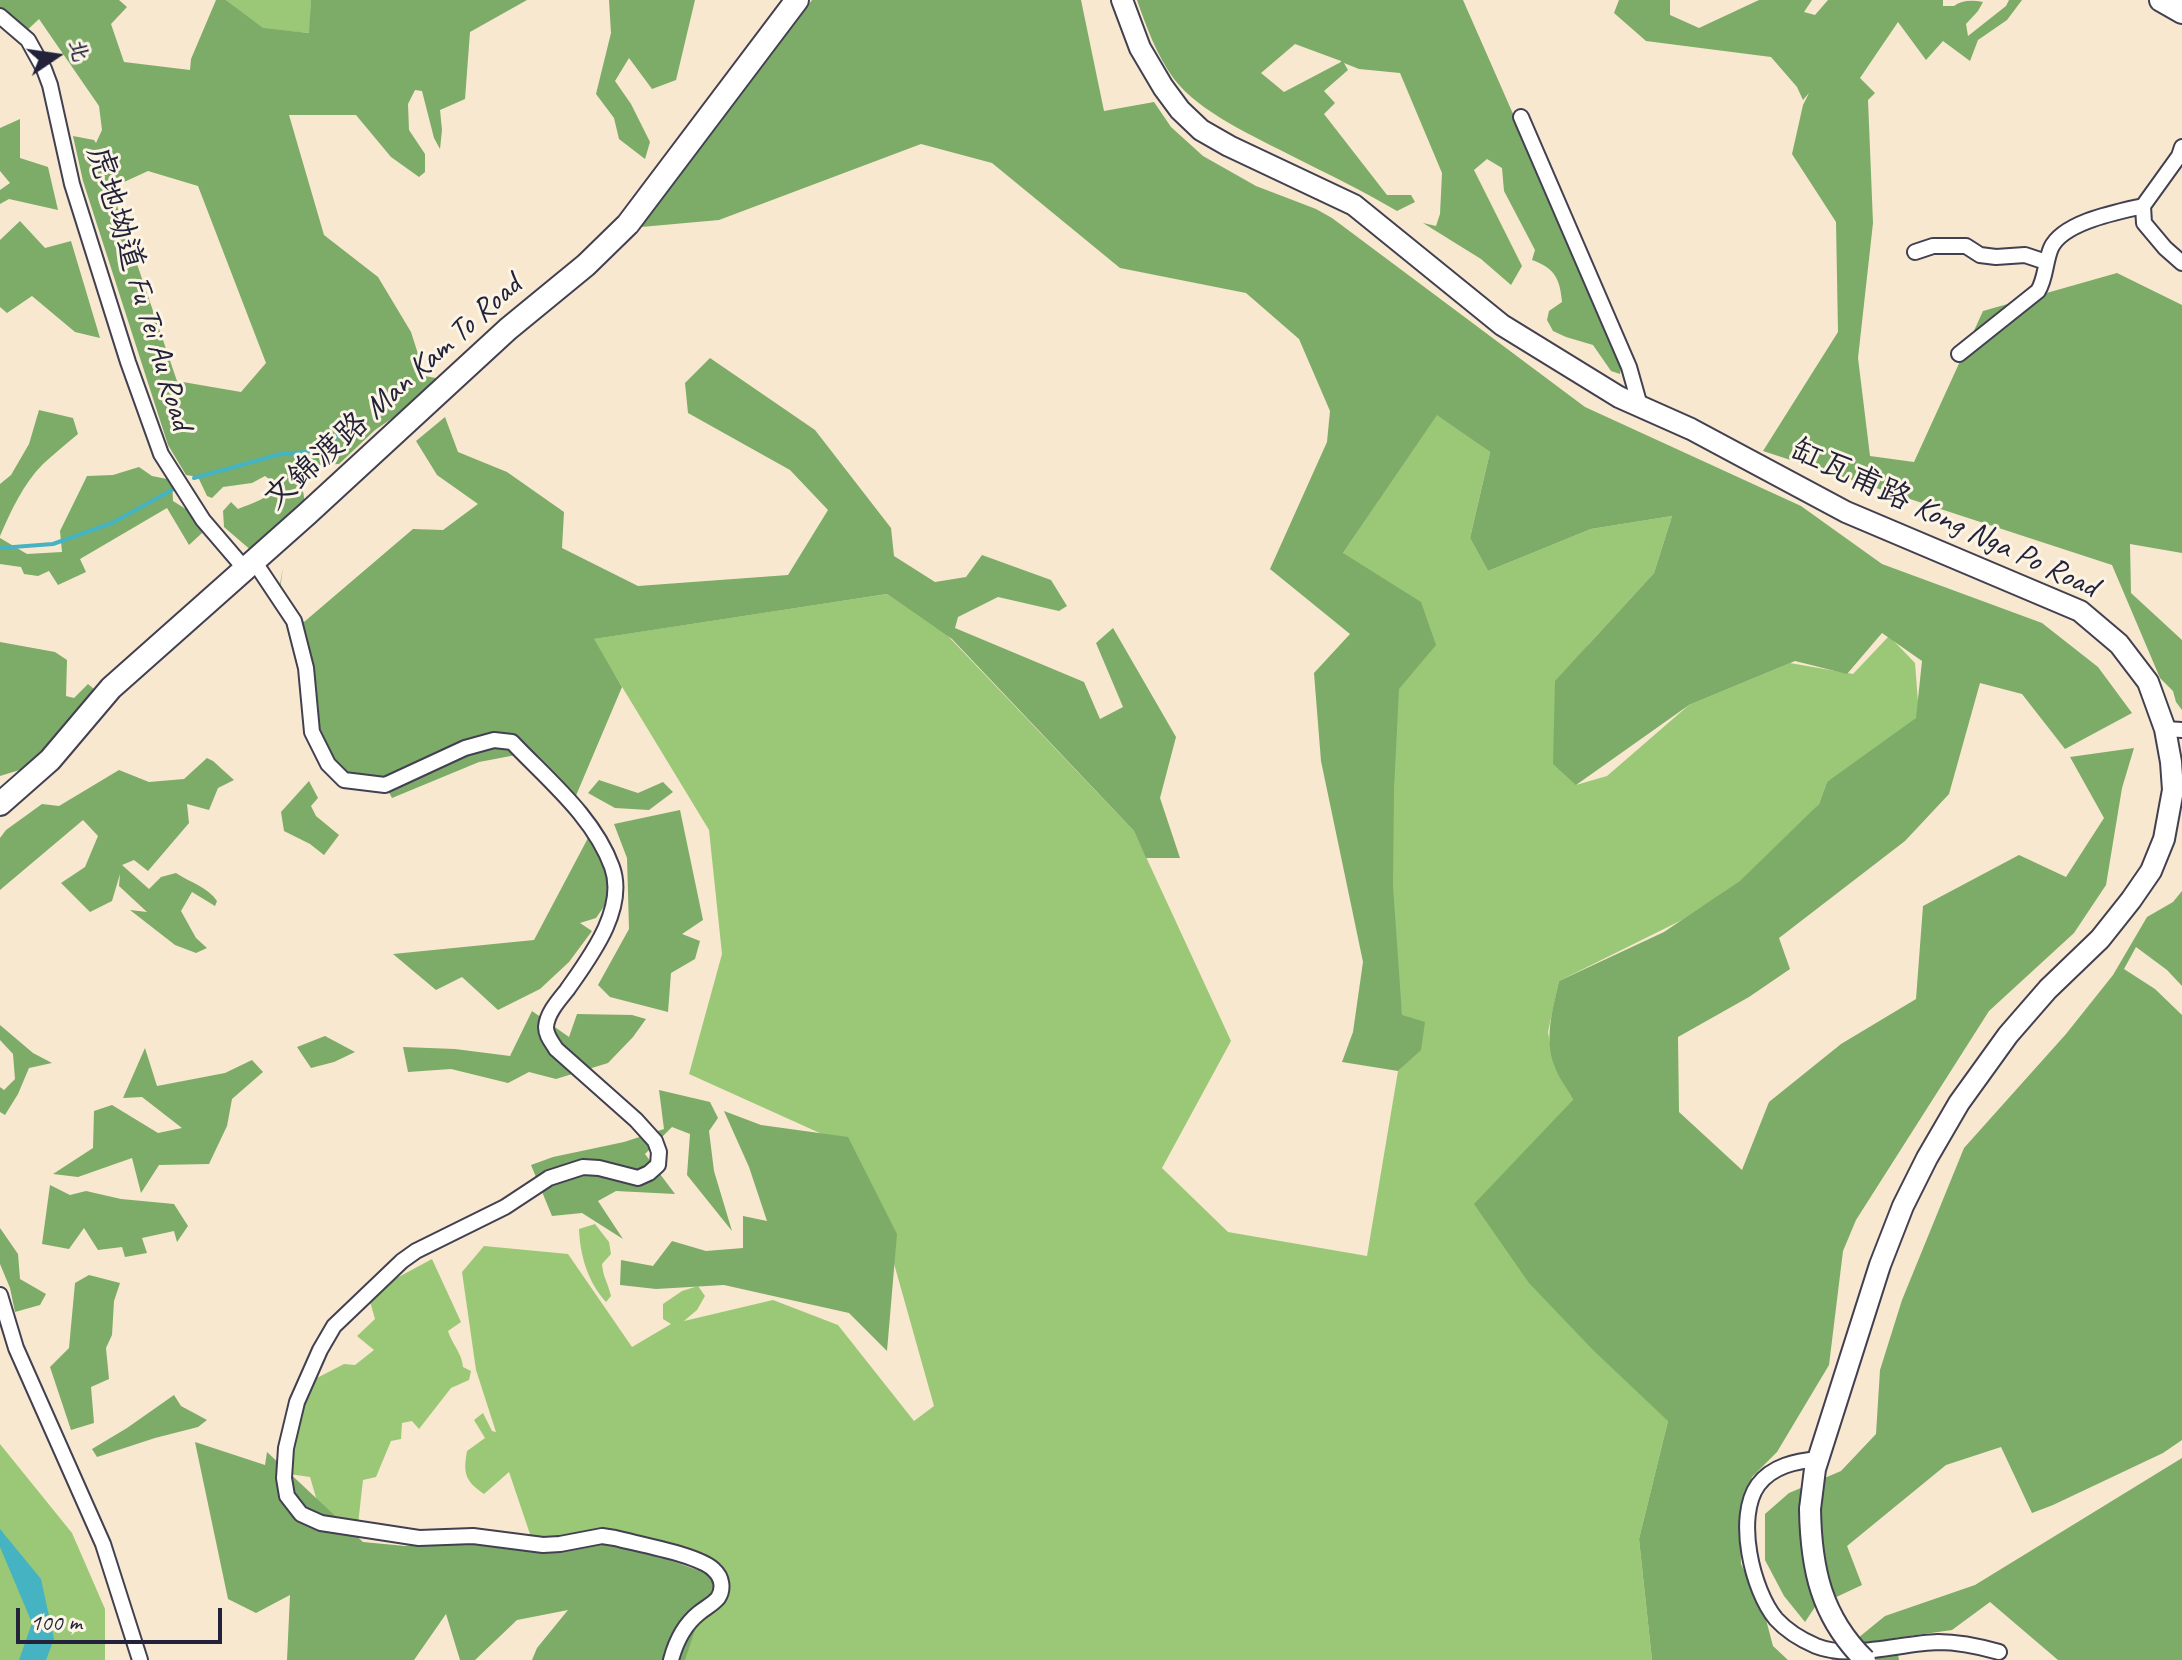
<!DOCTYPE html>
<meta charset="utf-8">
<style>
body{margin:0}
#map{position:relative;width:2182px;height:1660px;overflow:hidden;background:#f8e8d0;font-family:Caveat,"LXGW WenKai TC",sans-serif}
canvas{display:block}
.north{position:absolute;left:16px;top:16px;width:80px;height:80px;-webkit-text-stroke:6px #fcf5e5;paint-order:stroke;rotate:77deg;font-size:22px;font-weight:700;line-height:32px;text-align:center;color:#22223b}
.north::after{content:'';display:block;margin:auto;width:28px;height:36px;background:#22223b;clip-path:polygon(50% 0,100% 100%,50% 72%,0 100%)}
.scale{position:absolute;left:16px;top:1608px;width:206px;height:36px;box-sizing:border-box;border:4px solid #22223b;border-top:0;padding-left:10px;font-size:24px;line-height:28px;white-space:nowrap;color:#22223b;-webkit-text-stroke:6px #fcf5e5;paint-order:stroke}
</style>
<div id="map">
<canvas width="2182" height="1660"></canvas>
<div class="north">北</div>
<div class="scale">100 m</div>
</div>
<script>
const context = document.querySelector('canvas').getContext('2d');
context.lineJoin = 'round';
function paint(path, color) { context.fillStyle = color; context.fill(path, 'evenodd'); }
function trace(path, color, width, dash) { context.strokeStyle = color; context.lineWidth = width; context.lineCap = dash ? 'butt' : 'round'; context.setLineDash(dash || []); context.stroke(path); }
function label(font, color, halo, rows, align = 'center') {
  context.font = font + ' Caveat,"LXGW WenKai TC",sans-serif'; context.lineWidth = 6; context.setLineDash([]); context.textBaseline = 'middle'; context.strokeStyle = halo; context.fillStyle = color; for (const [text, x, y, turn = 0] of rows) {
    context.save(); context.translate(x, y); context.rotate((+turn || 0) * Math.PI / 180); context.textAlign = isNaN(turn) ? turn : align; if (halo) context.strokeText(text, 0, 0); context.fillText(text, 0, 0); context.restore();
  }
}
paint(new Path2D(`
 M 226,0 L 311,0 L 310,33 L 263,29 Z
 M 1437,414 L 1490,452 L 1470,538 L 1488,571 L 1591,529 L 1672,516 L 1654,573 L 1588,645 L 1576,785 L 1607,776 L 1689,705 L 1790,663 L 1853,674 L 1889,636 L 1915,663 L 1919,715 L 1877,758 L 1827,782 L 1819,804 L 1760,870 L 1682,920 L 1559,981 L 1548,1032 L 1554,1065 L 1573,1100 L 1668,1421 L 1639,1539 L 1652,1660 L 672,1660 L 678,1645 L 718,1597 L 720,1578 L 637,1544 L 533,1543 L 509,1472 L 484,1494 C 465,1481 463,1473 467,1451 L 485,1438 L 474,1420 L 483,1413 L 492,1431 L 496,1432 L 476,1370 L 462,1272 L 484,1246 L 568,1254 L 632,1347 L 671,1324 L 663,1319 L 663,1304 L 682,1291 L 698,1286 L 705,1296 L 697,1310 L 684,1321 L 773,1300 L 838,1325 L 914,1421 L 934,1406 L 893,1260 L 833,1139 L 689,1074 L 722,954 L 709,830 L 593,639 L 887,594 L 947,635 L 1134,831 L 1231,1041 L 1162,1168 L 1228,1232 L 1367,1256 L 1398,1071 L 1415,1054 L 1402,1015 L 1343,553 Z
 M 595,1224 L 609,1242 L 611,1254 L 602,1264 C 603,1277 608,1283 611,1296 L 606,1302 C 588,1282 580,1256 579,1229 Z
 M 432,1259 L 461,1322 L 448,1331 C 452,1344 462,1353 463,1367 L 471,1371 L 469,1380 L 451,1388 L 419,1429 L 412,1421 L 402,1423 L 401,1439 L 391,1441 L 376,1477 L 363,1480 L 358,1524 L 322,1518 L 310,1477 L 289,1474 L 295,1431 L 313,1380 L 344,1364 L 355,1365 L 374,1350 L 357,1336 L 375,1319 L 369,1298 L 393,1280 Z
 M 0,1444 L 72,1533 L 105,1609 L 105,1660 L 0,1660 Z`), '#9bc876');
paint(new Path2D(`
 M 0,0 L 119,0 L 127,7 L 111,24 L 124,62 L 190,70 L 191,59 L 216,0 L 226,0 L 263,28 L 309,33 L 311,0 L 527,0 L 470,32 L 465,99 L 440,110 L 442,130 L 440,149 L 434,138 L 422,91 L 415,90 L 408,104 L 409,130 L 425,154 L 425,172 L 419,177 L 391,157 L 356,115 L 289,115 L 324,235 L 378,277 L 411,332 L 425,376 L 441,379 L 413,404 L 375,430 L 339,464 L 317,465 L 301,459 L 293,466 L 301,479 L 305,503 L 253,552 L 224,527 L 223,511 L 231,502 L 238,509 C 253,503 267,499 278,486 L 265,476 L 252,483 L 223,487 L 212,498 L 207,496 L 198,477 L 186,475 L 168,445 L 83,181 L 73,136 L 94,140 L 96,143 L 102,130 L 99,106 L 39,19 L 22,35 L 0,12 ZM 148,171 L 198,186 L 266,363 L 241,392 L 177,381 L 111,188 Z
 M 609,0 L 695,0 L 676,80 L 652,89 L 629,58 L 615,81 L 631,104 L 650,142 L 645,159 L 619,139 L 614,118 L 596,94 L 611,33 Z
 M 812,0 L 1081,0 L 1104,111 L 1154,102 L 1171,127 L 1203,156 L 1256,186 L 1316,209 L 1332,218 L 1585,407 L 1801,506 L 1882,564 L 2042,623 L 2098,667 L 2132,713 L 2065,749 L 2022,694 L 1980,683 L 1949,794 L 1905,841 L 1779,938 L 1790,969 L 1749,997 L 1678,1037 L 1679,1112 L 1742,1170 L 1769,1102 L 1841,1044 L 1916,999 L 1923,906 L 2019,855 L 2066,877 L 2104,818 L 2070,757 L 2134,748 L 2122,788 L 2106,885 L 2074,933 L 1989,1011 L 1856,1220 L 1843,1251 L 1829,1365 L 1777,1452 L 1752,1477 L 1740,1516 L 1741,1564 L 1764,1612 L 1773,1646 L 1788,1660 L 1652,1660 L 1639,1539 L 1668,1421 L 1593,1350 L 1529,1283 L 1474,1204 L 1573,1100 C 1567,1088 1558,1077 1554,1065 C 1544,1037 1553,1009 1559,981 L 1664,932 L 1740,881 L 1819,804 L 1827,782 L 1916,718 L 1922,661 L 1882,633 L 1847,674 L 1795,661 L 1689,705 L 1576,785 L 1553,764 L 1555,681 L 1654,573 L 1672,516 L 1591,529 L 1488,571 L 1470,538 L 1490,452 L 1437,415 L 1343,553 L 1421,602 L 1436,645 L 1399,689 L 1394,789 L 1393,886 L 1402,1015 L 1425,1022 L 1421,1050 L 1398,1071 L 1342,1062 L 1353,1032 L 1363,962 L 1321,761 L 1314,673 L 1350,634 L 1270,569 L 1327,442 L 1330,411 L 1299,339 L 1246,293 L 1120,268 L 992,163 L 921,144 L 719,220 L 641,227 Z
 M 1137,0 L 1463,0 L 1622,362 L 1620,374 L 1611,371 L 1593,345 L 1566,337 L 1553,331 L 1547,320 L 1549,311 L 1562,302 C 1560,279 1555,268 1532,260 L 1535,250 L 1504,191 L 1502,168 L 1487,159 L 1474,170 L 1522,266 L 1511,285 L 1481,259 L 1423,223 L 1436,226 L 1440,214 L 1442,173 L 1400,73 L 1359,69 L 1344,63 L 1348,70 L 1324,91 L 1335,103 L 1324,114 L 1387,195 L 1411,195 L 1415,202 L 1397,211 C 1363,191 1328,174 1292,156 C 1255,137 1199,112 1174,79 C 1157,56 1146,26 1137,0 ZM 1295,44 L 1341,61 L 1341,62 L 1284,92 L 1261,73 Z
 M 1619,0 L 1670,0 L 1670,15 L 1699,28 L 1759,0 L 1812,0 L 1804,12 L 1815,15 L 1828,0 L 1943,0 L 1943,6 L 1954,6 C 1962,0 1972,0 1983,2 L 1978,11 L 1966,24 L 1968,36 L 2006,6 L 2009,0 L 2022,0 L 2007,20 L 1978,40 L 1970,61 L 1943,41 L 1926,60 L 1898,22 L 1860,78 L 1875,93 L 1868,100 L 1873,223 L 1858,358 L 1870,456 L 1914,462 L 1983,311 L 2117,273 L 2182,305 L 2182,553 L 2130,544 L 2131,593 L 2182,640 L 2182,710 L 2176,702 L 2173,691 L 2160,678 L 2112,565 L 1763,451 L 1838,332 L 1836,222 L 1792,154 L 1803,105 L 1809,93 L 1803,100 L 1797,87 L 1771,57 L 1646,41 L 1614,13 Z
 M 20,119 L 20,158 L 48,167 L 58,210 L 9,199 L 0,204 L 0,190 L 10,183 L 0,171 L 0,128 Z
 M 20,221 L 45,248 L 71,241 L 100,338 L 75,332 L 32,296 L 7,313 L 0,307 L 0,240 Z
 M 710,358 L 815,430 L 891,528 L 894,556 L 935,582 L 966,577 L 982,555 L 1051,580 L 1067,606 L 1059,611 L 998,597 L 958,617 L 955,628 L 1084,682 L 1100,719 L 1123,707 L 1096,643 L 1113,628 L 1176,737 L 1160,798 L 1180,858 L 1146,858 L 1134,831 L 952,639 L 887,594 L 594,639 L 622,687 L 572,805 L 516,755 L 479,762 L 392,798 L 385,785 L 339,775 L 314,736 L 296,620 L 276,590 L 280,584 L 283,568 L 280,589 L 304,622 L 413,529 L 443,530 L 478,504 L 437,475 L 416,441 L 445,417 L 458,452 L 507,472 L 564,512 L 562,548 L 638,586 L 788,575 L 828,510 L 790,470 L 688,413 L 685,383 Z
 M 39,410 L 73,418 L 78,434 C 66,444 54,454 43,464 C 23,484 11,511 0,536 L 0,484 L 11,475 L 29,444 Z
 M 139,467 L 152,476 L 172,480 L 173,501 L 197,516 L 202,533 L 189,545 L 167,508 L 80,559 L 86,572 L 58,585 L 49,571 L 38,576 L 24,574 L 21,567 L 0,564 L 0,538 L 27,554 L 62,552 L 60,531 L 87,476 L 113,475 Z
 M 0,642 L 55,652 L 67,660 L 66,696 L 74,698 L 88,684 L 101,695 L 36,756 L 26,768 L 0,776 Z
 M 207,758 L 213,761 L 234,780 L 218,788 L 209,810 L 187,804 L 189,823 L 148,871 L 134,860 L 122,865 L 149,889 L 161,877 L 176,873 C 191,883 208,887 217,901 L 215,906 L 192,892 L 181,911 L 196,938 L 207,948 L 196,953 L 175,945 L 130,910 L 147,912 L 119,886 L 120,874 L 112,901 L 90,912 L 61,883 L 85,867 L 98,836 L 83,820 L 0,890 L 0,838 L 6,830 L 42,804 L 59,806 L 119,770 L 149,782 L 184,779 Z
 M 599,780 L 638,793 L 663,782 L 673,792 L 649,810 L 615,808 L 588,793 Z
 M 309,781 L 318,798 L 311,806 L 316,816 L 339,835 L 324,855 L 310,844 L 284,831 L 281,812 Z
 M 680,810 L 703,920 L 682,934 L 700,941 L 695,959 L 671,973 L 668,1012 L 610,997 L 598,985 L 629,929 L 627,858 L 614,824 Z
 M 588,838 L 623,879 L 596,918 L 580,923 L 592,931 L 569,962 L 540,989 L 498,1010 L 462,977 L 436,990 L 393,954 L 534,940 Z
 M 2182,891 L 2182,986 L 2167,970 L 2136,947 L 2124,969 L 2155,989 L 2182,1015 L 2182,1440 L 2163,1453 L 2053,1505 L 2032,1513 L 2001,1447 L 1946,1465 L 1847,1546 L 1862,1585 L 1815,1607 L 1805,1622 L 1784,1596 L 1765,1560 L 1765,1514 L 1789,1493 L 1841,1471 L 1876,1434 L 1880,1370 L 1902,1300 L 1964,1148 L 2066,1034 L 2113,975 L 2147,917 L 2173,902 Z
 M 532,1011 L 569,1037 L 577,1014 L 632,1015 L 646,1019 L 633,1037 L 608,1063 L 556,1079 L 529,1072 L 508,1083 L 451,1069 L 408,1072 L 403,1047 L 455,1049 L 510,1056 Z
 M 0,1025 L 33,1053 L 52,1063 L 29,1068 L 18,1094 L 5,1115 L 0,1112 L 0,1087 L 4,1090 L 15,1079 L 13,1054 L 0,1040 Z
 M 325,1036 L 355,1052 L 334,1062 L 311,1068 L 297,1047 Z
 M 145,1048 L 157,1086 L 225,1073 L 252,1060 L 263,1072 L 232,1099 L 227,1126 L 209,1164 L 159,1165 L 141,1193 L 132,1158 L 78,1177 L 53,1174 L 93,1148 L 94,1111 L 112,1105 L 158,1133 L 182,1128 L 142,1097 L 123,1098 Z
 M 659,1090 L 710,1102 L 718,1118 L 709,1131 L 714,1171 L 732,1231 L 687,1175 L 690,1134 L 672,1127 L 645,1154 L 675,1194 L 616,1191 L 598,1201 L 623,1239 L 582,1213 L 552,1216 L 531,1165 L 553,1157 L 624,1142 L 664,1129 Z
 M 724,1111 L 761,1125 L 848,1137 L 897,1234 L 887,1351 L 849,1313 L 724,1285 L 656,1289 L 620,1285 L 621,1260 L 653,1266 L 672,1241 L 706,1251 L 743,1248 L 743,1216 L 767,1221 L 749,1167 Z
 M 50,1185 L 70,1195 L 86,1191 L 121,1199 L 174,1204 L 188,1226 L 177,1242 L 174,1231 L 142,1238 L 147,1253 L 125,1257 L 122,1247 L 98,1250 L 84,1228 L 69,1249 L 42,1244 Z
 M 0,1228 L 18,1254 L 20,1279 L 46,1294 L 40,1305 L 15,1312 L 10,1288 L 0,1264 Z
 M 89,1275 L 120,1283 L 114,1301 L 112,1335 L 106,1348 L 109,1379 L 91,1387 L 94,1423 L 71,1430 L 50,1367 L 69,1348 L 75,1283 Z
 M 174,1395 L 181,1406 L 207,1420 L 198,1427 L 155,1438 L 97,1457 L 92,1449 L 127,1428 Z
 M 195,1442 L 265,1465 L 267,1452 L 363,1542 L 405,1546 L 473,1536 L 602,1536 L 720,1578 L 701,1612 L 685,1660 L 532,1660 L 537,1648 L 568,1610 L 517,1620 L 475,1660 L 460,1660 L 446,1614 L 414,1660 L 287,1660 L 290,1595 L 256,1613 L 228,1599 Z
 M 2182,1458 L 2182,1660 L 2058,1660 L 1990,1602 L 1952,1630 L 1895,1638 L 1899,1660 L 1831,1660 L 1885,1616 L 1975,1585 Z`), '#7cac67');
paint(new Path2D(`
 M 0,1529 L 41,1579 L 54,1639 L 46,1660 L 19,1660 L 32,1623 L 0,1547 Z`), '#45b3c1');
trace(new Path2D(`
 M 194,478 L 281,454 L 307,452 L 328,446 L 355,418
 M 0,548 L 53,544 L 112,523 L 172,490`), '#45b3c1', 4);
const street = new Path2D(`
 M 0,16 L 28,40 L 44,69 L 50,85 L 72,184 L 128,362 L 161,454 L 203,520 L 245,569
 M 1521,117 L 1629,367 L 1640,406
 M 2182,147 L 2179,156 L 2143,206 L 2144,223 L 2165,248 L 2182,263
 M 1915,252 L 1933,246 L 1966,246 L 1980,255 L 1996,257 L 2025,255 L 2046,262
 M 1959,354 L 2038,291 C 2046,278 2045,262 2051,248 C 2063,222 2117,212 2143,206
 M 254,561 L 294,621 L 306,668 L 312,732 L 328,764 L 344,780 L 385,785 L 465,748 L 494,740 L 512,742 C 548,780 594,817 612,867 C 627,909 590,957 567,990 C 559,1000 547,1013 546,1027 C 546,1036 552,1042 556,1049 L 636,1120 L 655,1141 L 659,1152 L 658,1165 L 649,1173 L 638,1178 L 599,1168 L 583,1167 L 549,1178 L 505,1207 L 416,1251 L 402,1261 L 334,1326 L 320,1350 L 297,1402 L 286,1448 L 284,1478 L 287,1496 L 301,1514 L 321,1523 L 419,1538 L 473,1536 L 543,1545 L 560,1544 L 602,1536 L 615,1538 C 637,1544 700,1555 714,1570 C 722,1577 724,1589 718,1598 C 713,1604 705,1608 699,1613 C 684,1625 676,1641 671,1660
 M 2165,729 L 2182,730
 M 0,1295 L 16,1348 L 103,1544 L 140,1660
 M 1818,1459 C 1796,1461 1772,1466 1758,1485 C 1735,1517 1752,1590 1776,1619 C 1786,1630 1802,1640 1816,1646 C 1851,1660 1901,1643 1938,1642 C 1959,1642 1978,1646 1999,1652`);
const secondary = new Path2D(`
 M 1122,0 L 1140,48 L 1163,87 L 1180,110 L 1201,130 L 1229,146 L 1354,205 L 1502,325 L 1619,397 L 1691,429 L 1846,512 L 2080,611 L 2119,644 L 2148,682 L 2165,729 L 2171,762 L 2173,790 L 2164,839 L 2151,871 L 2131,900 L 2100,939 L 2048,989 L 2008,1035 L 1959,1103 L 1927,1158 L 1903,1206 L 1880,1265 L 1815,1469 L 1810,1509`);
const primary = new Path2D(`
 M 2161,0 L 2182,12
 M 0,804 L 50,760 L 111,688 L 307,514 L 508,329 L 586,265 L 628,224 L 797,0`);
trace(street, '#424051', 18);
trace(secondary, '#424051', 24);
trace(primary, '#424051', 26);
trace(street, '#fff', 14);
trace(secondary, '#fff', 20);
trace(primary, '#fff', 22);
const secondaryBridge = new Path2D(`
 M 1810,1509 C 1811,1568 1821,1617 1865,1660`);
trace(secondaryBridge, '#424051', 24, []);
trace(secondaryBridge, '#fff', 20);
label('32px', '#22223b', '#fcf5e5', [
 ["虎地坳道 Fu Tei Au Road",139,288,73],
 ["文錦渡路 Man Kam To Road",393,393,-42],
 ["缸瓦甫路 Kong Nga Po Road",1944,519,25]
]);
</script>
